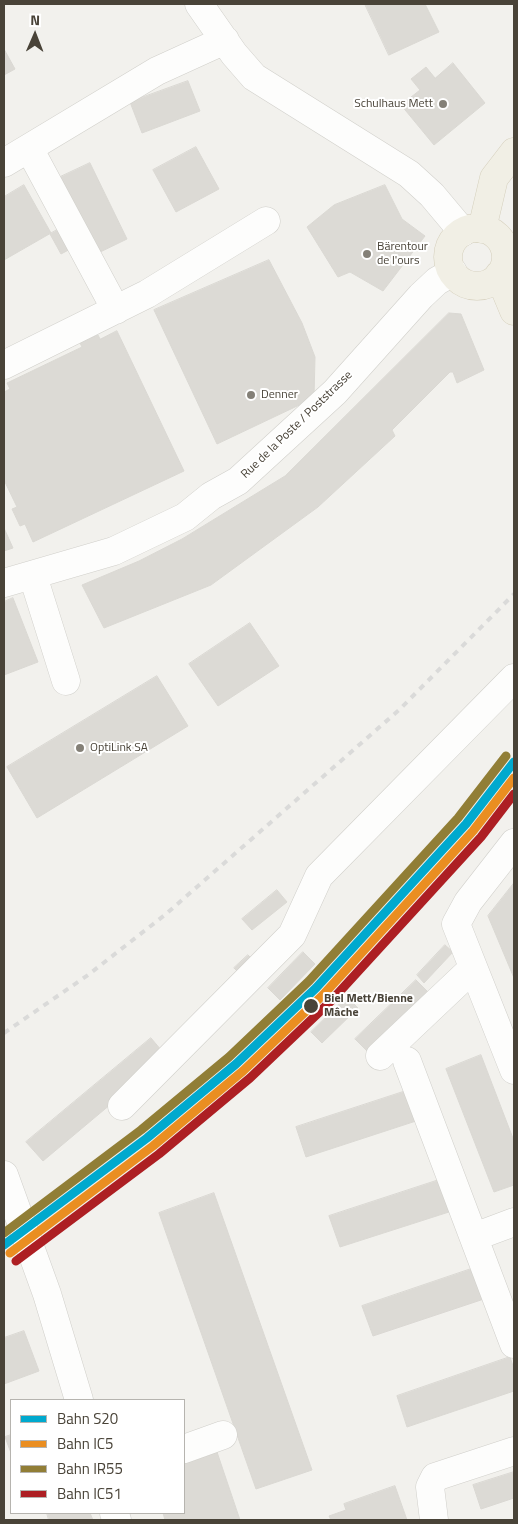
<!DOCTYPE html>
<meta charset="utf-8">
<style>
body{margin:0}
#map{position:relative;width:518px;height:1524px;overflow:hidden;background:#f2f1ed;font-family:"Titillium Web",sans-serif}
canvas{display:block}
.frame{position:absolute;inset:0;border:5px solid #494338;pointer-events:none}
.legend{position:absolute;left:10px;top:1399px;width:175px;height:115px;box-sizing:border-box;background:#fff;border:1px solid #b6b4af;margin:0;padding:6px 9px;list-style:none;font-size:15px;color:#494338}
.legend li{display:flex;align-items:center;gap:10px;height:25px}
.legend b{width:25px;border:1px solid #b6b4af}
.north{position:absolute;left:10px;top:10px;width:50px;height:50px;-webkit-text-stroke:4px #fff;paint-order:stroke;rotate:1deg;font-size:14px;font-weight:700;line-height:20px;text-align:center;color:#494338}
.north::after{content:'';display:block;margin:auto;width:18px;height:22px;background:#494338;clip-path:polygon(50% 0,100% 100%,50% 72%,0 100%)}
</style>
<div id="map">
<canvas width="518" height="1524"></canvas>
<div class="frame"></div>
<ul class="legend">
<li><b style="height:6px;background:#00a9ce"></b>Bahn S20</li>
<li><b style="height:6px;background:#ea8e21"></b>Bahn IC5</li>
<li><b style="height:6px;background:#917e36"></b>Bahn IR55</li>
<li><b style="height:6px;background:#ad1f23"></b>Bahn IC51</li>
</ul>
<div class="north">N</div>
</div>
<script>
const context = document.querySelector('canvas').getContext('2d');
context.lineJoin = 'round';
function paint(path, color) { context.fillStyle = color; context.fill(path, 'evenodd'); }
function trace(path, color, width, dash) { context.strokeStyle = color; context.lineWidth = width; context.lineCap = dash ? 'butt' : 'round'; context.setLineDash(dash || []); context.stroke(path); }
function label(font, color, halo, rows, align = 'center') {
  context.font = font + ' "Titillium Web",sans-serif'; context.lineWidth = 4; context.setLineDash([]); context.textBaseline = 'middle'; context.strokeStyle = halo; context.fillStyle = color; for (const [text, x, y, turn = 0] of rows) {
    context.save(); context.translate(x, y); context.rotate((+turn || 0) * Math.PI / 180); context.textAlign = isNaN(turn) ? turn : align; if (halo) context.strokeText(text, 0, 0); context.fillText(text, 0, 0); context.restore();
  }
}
const building = new Path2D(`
 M 365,4 L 425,4 L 439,32 L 389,55 Z
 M 4,49 L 15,69 L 4,75 Z
 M 453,63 L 485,103 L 434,145 L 401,105 L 420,90 L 411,79 L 426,67 L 435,78 Z
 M 188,81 L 200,111 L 142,133 L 130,102 Z
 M 196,147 L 219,189 L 176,212 L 153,170 Z
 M 90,163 L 127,239 L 94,255 L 56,179 Z
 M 24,185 L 51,233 L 4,260 L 4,197 Z
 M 385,185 L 402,219 L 425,236 L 383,291 L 350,272 L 338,277 L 307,227 L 334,205 Z
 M 64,226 L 76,246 L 61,254 L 50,234 Z
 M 269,260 L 302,323 L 315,357 L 314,398 L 217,444 L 154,310 Z
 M 449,313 L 461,314 L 484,370 L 457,383 L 453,372 L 450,372 L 392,430 L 395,436 L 318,507 L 211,585 L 104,628 L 82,585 L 139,561 L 182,539 L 285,476 Z
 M 117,331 L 184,471 L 33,542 L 25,524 L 20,526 L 12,509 L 17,507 L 4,480 L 4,392 L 10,389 L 7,383 L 82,347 L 80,343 L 98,335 L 100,339 Z
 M 4,528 L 13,548 L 4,551 Z
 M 13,598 L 38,662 L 4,675 L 4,602 Z
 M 250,623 L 279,666 L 218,706 L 189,664 Z
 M 157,676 L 188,726 L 37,818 L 7,767 Z
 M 514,883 L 514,978 L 488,916 Z
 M 277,890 L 287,902 L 252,930 L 242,919 Z
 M 445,945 L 453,952 L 424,983 L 417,975 Z
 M 303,952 L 315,964 L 280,1000 L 268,988 Z
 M 248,955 L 256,963 L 242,976 L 234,968 Z
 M 416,980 L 429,993 L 369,1053 L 355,1039 Z
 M 347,997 L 358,1008 L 322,1043 L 311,1032 Z
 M 151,1038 L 167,1057 L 43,1161 L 26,1142 Z
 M 481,1055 L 514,1141 L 514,1185 L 494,1192 L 446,1069 Z
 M 406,1091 L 416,1121 L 306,1157 L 296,1127 Z
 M 442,1179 L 452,1211 L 340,1247 L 329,1216 Z
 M 214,1193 L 312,1470 L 256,1489 L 159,1213 Z
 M 474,1268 L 484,1299 L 373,1336 L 362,1306 Z
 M 24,1331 L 39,1371 L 4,1384 L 4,1338 Z
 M 510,1357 L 514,1369 L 514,1391 L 407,1427 L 397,1396 Z
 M 11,1435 L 11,1453 L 5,1437 Z
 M 217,1452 L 240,1520 L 165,1520 L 163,1513 L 184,1513 L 184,1464 Z
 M 514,1472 L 514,1498 L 481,1509 L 473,1485 Z
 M 395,1486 L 407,1520 L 331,1520 L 329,1516 L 346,1510 L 344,1504 Z
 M 47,1513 L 90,1513 L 93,1520 L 49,1520 Z`);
paint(building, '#dcdad5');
trace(building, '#dad8d3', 1);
const minor = new Path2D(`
 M 199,4 L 234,54 L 254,77 L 409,174 L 432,195 L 463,232
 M 29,148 L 116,310
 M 4,163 L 157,71 L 225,40
 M 4,365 L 147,294 L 266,221
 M 33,576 L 66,681
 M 4,583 L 114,551 L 185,517 L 211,496 L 238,481 L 335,392 L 421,296 L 437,281 L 453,272
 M 514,843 L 468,902 L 456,924 L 514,1070
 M 380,1056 L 472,969
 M 407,1061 L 514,1344
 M 122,1106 L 292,935 L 319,876 L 514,678
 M 4,1175 L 47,1294 L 79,1400
 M 474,1237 L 514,1222
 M 184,1449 L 223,1435
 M 114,1513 L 117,1520
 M 434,1520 L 430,1487 L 435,1477 L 514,1451`);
const major = new Path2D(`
 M448 257a29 29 0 1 1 58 0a29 29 0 1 1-58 0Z
 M 482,229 L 494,178 L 514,152
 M 499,275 L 514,311`);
trace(minor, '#d0cfca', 29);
trace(major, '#d4cebb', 29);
trace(minor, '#fdfdfc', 28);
trace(major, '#f1efe5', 28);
trace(new Path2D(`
 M 4,1033 L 88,975 L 166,914 L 399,710 L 514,594`), '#dadad9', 4, [6, 6]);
trace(new Path2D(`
 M 4,1245 L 147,1138 L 236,1064 L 316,988 L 466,824 L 514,762`), '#00a9ce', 9);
trace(new Path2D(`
 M 10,1253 L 153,1146 L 243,1071 L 323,995 L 473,831 L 514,778`), '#ea8e21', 9);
trace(new Path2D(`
 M 4,1233 L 141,1130 L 229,1057 L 309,981 L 458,818 L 506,756`), '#917e36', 9);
trace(new Path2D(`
 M 16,1261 L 159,1154 L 250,1078 L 331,1001 L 481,837 L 514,794`), '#ad1f23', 9);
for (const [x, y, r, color] of [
 [443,104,5,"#848077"],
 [367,254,5,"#848077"],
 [251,395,5,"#848077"],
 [80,748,5,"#848077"],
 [311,1006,8,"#494338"]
]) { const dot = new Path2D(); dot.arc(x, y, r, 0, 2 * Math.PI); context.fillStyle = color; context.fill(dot); trace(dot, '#fff', 2); }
label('12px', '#494338', '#fff', [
 ["Schulhaus Mett",433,104,"right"],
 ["Bärentour",377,247],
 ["de l'ours",377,261],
 ["Denner",261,395],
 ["OptiLink SA",90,748]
], 'left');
label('12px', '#494338', '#fff', [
 ["Rue de la Poste / Poststrasse",297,425,-44]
]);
label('bold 12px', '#494338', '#fff', [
 ["Biel Mett/Bienne",324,999],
 ["Mâche",324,1013]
], 'left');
</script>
